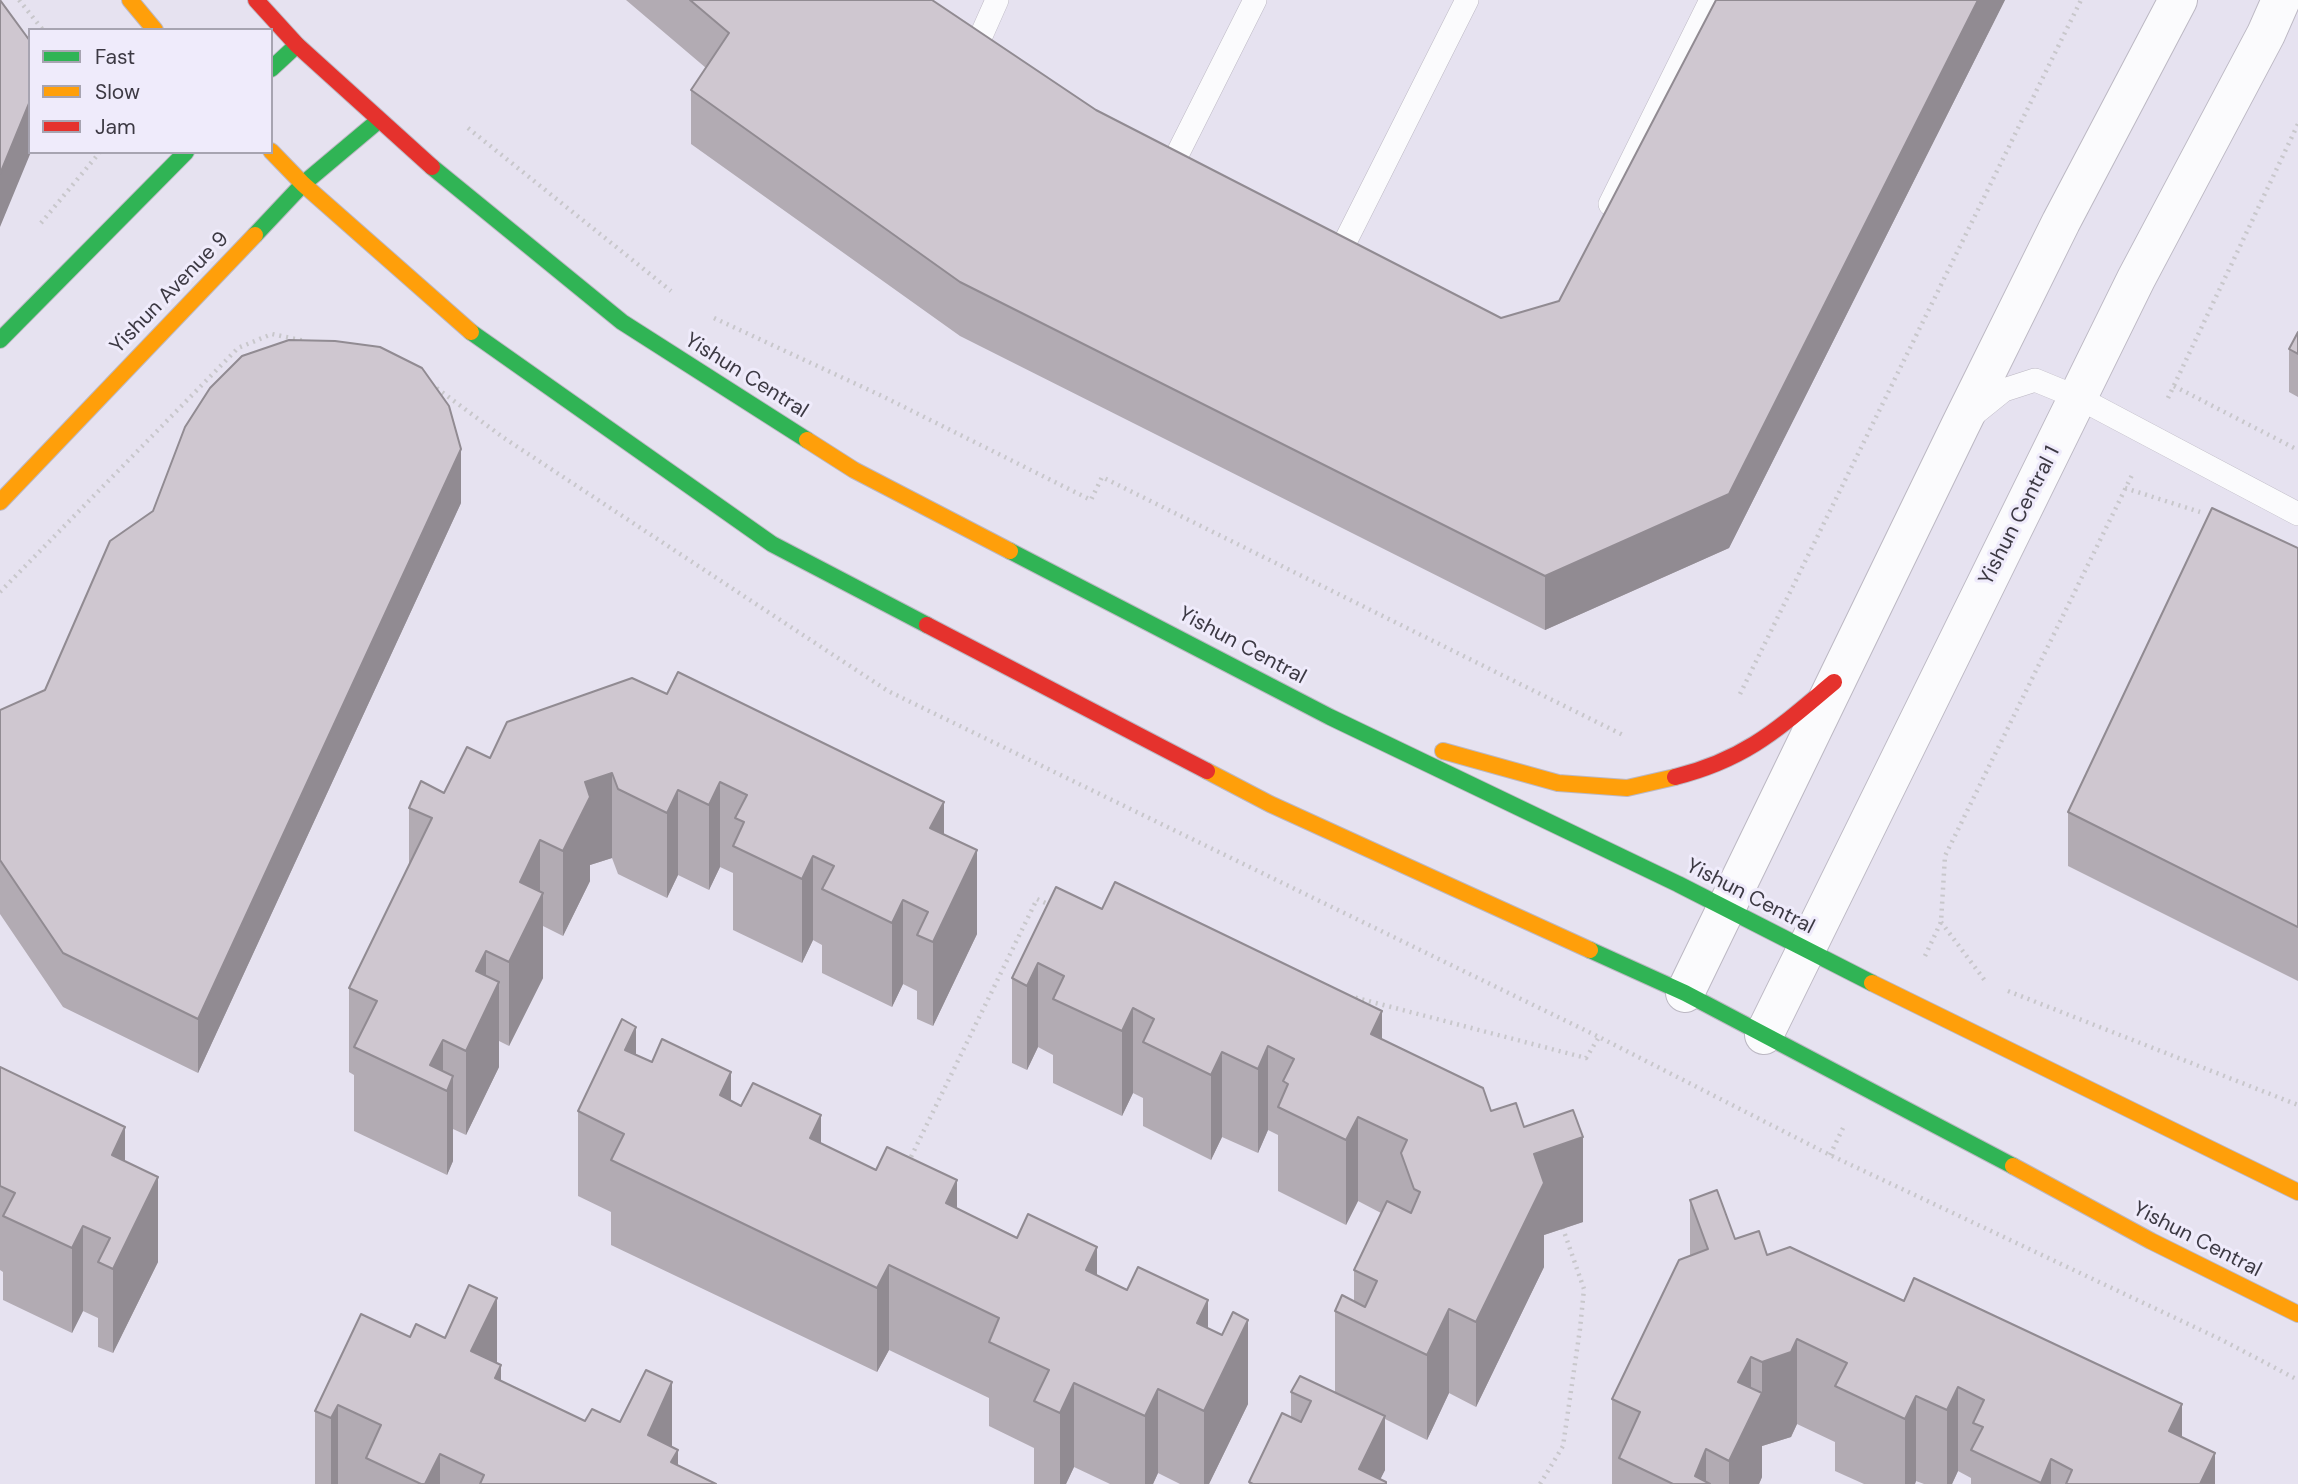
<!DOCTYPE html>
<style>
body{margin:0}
#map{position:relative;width:2298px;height:1484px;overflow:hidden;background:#e6e2f0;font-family:"DM Sans",sans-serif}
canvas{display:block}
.legend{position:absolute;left:28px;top:28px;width:245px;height:126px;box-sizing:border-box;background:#efebfb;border:2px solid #a7a4b1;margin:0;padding:9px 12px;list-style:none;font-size:21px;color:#3c3943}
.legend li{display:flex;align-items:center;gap:14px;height:35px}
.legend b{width:35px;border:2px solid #a7a4b1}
</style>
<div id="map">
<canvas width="2298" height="1484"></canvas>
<ul class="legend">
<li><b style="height:9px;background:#30b455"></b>Fast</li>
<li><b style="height:9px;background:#ff9f0a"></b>Slow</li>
<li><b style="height:9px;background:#e5322d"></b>Jam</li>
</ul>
</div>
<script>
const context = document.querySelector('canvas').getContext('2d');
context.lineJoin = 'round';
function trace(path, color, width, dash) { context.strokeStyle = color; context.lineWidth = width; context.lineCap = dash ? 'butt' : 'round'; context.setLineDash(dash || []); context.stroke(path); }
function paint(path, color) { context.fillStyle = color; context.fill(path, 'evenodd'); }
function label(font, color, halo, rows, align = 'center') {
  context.font = font + ' "DM Sans",sans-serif'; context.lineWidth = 6; context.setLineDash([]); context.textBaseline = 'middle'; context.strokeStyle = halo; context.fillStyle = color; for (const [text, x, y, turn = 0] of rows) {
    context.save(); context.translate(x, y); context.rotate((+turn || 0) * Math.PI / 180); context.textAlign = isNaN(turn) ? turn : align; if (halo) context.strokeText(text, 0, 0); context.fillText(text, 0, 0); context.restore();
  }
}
const lane = new Path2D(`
 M 977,45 L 997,0
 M 1172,165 L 1255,0
 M 1610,204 L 1711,0
 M 1340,252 L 1467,0
 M 1973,415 L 2004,390 L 2035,380 L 2079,398 L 2298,514`);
const street = new Path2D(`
 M 1685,993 L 1960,426 L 2061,222 L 2178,0
 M 1764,1035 L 2136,279 L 2266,34 L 2281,0`);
const fast = new Path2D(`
 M 271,69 L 297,45
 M 432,167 L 622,322 L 807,440
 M 255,235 L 303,184 L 378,121
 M 471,332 L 772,544 L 927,625
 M 0,340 L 186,152
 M 1010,551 L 1330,717 L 1678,884 L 1872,983
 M 1590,950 L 1685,993 L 2013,1166`);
const slow = new Path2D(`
 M 130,0 L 155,30
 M 271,151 L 303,184 L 471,332
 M 807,440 L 854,470 L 1010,551
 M 0,502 L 255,235
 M 1443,751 L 1558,783 L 1627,788 L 1675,777
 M 1207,771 L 1270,804 L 1590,950
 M 1872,983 L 2298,1192
 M 2013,1166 L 2151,1241 L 2298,1314`);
const jam = new Path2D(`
 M 256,0 L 297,45 L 432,167
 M 927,625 L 1207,771
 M 1675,777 C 1747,759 1779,728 1834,682`);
trace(lane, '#bcb8c3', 24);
trace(street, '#bcb8c3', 40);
trace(fast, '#bcb8c3', 18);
trace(slow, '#bcb8c3', 18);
trace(jam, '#bcb8c3', 18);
trace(new Path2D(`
 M 19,0 L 43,30
 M 468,128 L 671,291
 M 41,223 L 100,152
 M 714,318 L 882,396 L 1091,500 L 1102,477 L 1625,736
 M 431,384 L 504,438 L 888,691 L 1599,1037 L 1830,1155 L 2222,1340 L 2298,1380
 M 2174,386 L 2298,450
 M 2168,398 L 2298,124
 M 2125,488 L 2200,512
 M 0,592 L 238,348 L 272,334 L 305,341
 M 1740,694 L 2081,0
 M 1941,922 L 1986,982
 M 1925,956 L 1941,922 L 1945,856 L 2133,473
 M 2008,991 L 2298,1105
 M 1351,1001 L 1353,997 L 1586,1058 L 1599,1037
 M 1830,1155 L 1843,1128
 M 908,1163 L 1037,899 L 1052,906
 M 1540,1484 L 1563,1446 L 1580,1329 L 1584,1289 L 1561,1223`), '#c8c7cb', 4.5, [2, 5]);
trace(lane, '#fbfbfd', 23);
trace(street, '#fbfbfd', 38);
trace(fast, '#30b455', 16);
trace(slow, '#ff9f0a', 16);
trace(jam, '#e5322d', 16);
paint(new Path2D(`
 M 626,0 L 932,0 L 1096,110 L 1501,318 L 1559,301 L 1716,0 L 2005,0 L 1729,548 L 1545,630 L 960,336 L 691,144 L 691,90 L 706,68 Z
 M 2298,332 L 2298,397 L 2289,392 L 2289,349 Z
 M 461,503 L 198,1073 L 63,1007 L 0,914 L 0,710 Z
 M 2298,548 L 2298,981 L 2068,866 L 2068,812 Z
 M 507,722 L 944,835 L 977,934 L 933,1026 L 917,1019 L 917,991 L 903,984 L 892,1007 L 822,973 L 822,945 L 813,940 L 802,963 L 733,930 L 733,873 L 720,867 L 709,890 L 678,875 L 667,898 L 618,874 L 612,858 L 590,865 L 590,881 L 563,936 L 543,926 L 543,978 L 509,1046 L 499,1041 L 499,1067 L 466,1135 L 453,1129 L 453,1161 L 447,1175 L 354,1131 L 354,1075 L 349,1072 L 349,988 L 409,866 L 409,808 L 444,793 L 490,758 Z
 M 1056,887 L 1382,1039 L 1491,1111 L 1524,1127 L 1583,1222 L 1544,1235 L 1544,1267 L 1476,1407 L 1449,1393 L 1427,1440 L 1385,1419 L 1385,1470 L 1380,1479 L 1386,1484 L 1249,1484 L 1249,1482 L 1291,1417 L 1291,1392 L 1335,1392 L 1335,1311 L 1354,1301 L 1354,1270 L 1381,1213 L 1358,1201 L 1346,1225 L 1278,1191 L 1278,1135 L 1268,1130 L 1258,1153 L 1222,1137 L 1211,1160 L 1143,1126 L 1143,1098 L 1133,1093 L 1122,1116 L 1053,1083 L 1053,1055 L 1038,1047 L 1027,1070 L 1012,1063 L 1012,978 Z
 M 636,1055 L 1208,1328 L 1248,1404 L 1209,1484 L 1180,1484 L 1158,1473 L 1153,1484 L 1110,1484 L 1074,1467 L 1066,1484 L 1034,1484 L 1034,1448 L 989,1426 L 989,1398 L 889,1350 L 877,1372 L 611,1245 L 611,1212 L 578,1196 L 578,1111 Z
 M 0,1067 L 125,1161 L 158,1262 L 113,1353 L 98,1347 L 98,1318 L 83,1311 L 72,1333 L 3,1300 L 3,1272 L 0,1270 Z
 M 1690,1200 L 1735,1239 L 1767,1255 L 2182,1437 L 2215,1484 L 1971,1484 L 1971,1478 L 1958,1471 L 1952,1484 L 1924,1484 L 1916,1481 L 1915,1484 L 1864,1484 L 1835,1471 L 1835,1442 L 1797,1424 L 1791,1437 L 1762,1446 L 1762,1477 L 1759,1484 L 1612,1484 L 1612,1399 L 1690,1255 Z
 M 410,1337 L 445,1338 L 497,1363 L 501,1381 L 585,1421 L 672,1447 L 678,1466 L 716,1484 L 315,1484 L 315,1411 Z`), '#b2abb3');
paint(new Path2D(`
 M 1978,0 L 2005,0 L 1729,548 L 1545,630 L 1545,576 Z
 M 30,101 L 30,152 L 31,152 L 0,227 L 0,174 Z
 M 461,449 L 461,503 L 198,1073 L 198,1019 Z
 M 612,773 L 612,858 L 590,865 L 590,881 L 563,936 L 563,851 L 585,782 Z
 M 720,782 L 720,867 L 709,890 L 709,805 Z
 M 678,790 L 678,875 L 667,898 L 667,813 Z
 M 944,802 L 944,886 L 930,828 Z
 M 540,840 L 540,900 L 543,893 L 543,978 L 509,1046 L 509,962 L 520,882 Z
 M 977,850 L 977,934 L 933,1026 L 933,942 Z
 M 813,856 L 813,940 L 802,963 L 802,879 Z
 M 903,900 L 903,984 L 892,1007 L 892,923 Z
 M 486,951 L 486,1009 L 499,982 L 499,1067 L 466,1135 L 466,1051 L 476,971 Z
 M 1038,963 L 1038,1047 L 1027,1070 L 1027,986 Z
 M 1133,1008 L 1133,1093 L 1122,1116 L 1122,1031 Z
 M 1382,1011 L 1382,1095 L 1371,1034 Z
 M 636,1027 L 636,1111 L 625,1050 Z
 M 443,1040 L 443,1089 L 430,1065 Z
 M 1268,1046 L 1268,1130 L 1258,1153 L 1258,1069 Z
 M 1222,1052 L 1222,1137 L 1211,1160 L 1211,1075 Z
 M 731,1072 L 731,1157 L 720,1095 Z
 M 453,1076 L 453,1161 L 447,1175 L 447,1091 Z
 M 821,1115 L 821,1200 L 810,1138 Z
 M 1358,1117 L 1358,1201 L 1346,1225 L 1346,1140 Z
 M 125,1127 L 125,1212 L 112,1155 Z
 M 1583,1137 L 1583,1222 L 1544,1235 L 1544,1267 L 1476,1407 L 1476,1322 L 1534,1154 Z
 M 158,1177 L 158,1262 L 113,1353 L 113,1269 Z
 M 957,1180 L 957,1264 L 946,1203 Z
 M 83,1226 L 83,1311 L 72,1333 L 72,1248 Z
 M 1097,1247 L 1097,1332 L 1086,1270 Z
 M 889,1265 L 889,1350 L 877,1372 L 877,1288 Z
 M 497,1298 L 497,1374 L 501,1365 L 501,1450 L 471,1351 Z
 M 1208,1300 L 1208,1384 L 1197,1323 Z
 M 1449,1309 L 1449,1393 L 1427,1440 L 1427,1355 Z
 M 1248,1320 L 1248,1404 L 1209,1484 L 1204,1484 L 1204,1411 Z
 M 1797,1339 L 1797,1424 L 1791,1437 L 1762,1446 L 1762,1362 Z
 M 1751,1357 L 1751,1416 L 1762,1393 L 1762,1477 L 1759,1484 L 1729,1484 L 1729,1461 L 1738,1382 Z
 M 672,1382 L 672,1460 L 678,1450 L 678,1484 L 648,1435 Z
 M 1074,1383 L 1074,1467 L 1066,1484 L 1060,1484 L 1060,1413 Z
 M 1958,1387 L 1958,1471 L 1952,1484 L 1947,1484 L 1947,1410 Z
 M 1158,1389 L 1158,1473 L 1153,1484 L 1145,1484 L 1145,1416 Z
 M 1916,1396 L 1916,1481 L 1915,1484 L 1905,1484 L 1905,1419 Z
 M 2182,1404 L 2182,1484 L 2169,1431 Z
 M 338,1405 L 338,1484 L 331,1484 L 331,1418 Z
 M 1385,1416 L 1385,1470 L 1378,1484 L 1359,1469 Z
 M 1706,1449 L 1706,1484 L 1695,1476 Z
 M 2215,1453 L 2215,1484 L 2200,1484 Z
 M 440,1454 L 440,1484 L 425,1484 Z
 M 2051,1459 L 2051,1484 L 2041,1484 L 2041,1483 Z`), '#918b92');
const building = new Path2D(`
 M 0,0 L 30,41 L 30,101 L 0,174 Z
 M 690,0 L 932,0 L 1096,110 L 1501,318 L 1559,301 L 1716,0 L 1978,0 L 1729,494 L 1545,576 L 960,282 L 691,90 L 729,33 Z
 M 2298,332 L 2298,354 L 2289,349 Z
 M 289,340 L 335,341 L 380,347 L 422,368 L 449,406 L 461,449 L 198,1019 L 63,953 L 0,860 L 0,710 L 45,690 L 110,541 L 153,511 L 185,427 L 210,388 L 242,356 Z
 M 2212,508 L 2298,548 L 2298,927 L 2068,812 Z
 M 678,672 L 944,802 L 930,828 L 977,850 L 933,942 L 917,935 L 928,912 L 903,900 L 892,923 L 822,889 L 834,866 L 813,856 L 802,879 L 733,846 L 744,822 L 735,818 L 747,795 L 720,782 L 709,805 L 678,790 L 667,813 L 618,789 L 612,773 L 585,782 L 590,797 L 563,851 L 540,840 L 520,882 L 543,893 L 509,962 L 486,951 L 476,971 L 499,982 L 466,1051 L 443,1040 L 430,1065 L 453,1076 L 447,1091 L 354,1047 L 377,1001 L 349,988 L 432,818 L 409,808 L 421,781 L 444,793 L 467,747 L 490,758 L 507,722 L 632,678 L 667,694 Z
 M 1115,882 L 1382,1011 L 1371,1034 L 1483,1088 L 1491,1111 L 1516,1103 L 1524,1127 L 1573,1110 L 1583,1137 L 1534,1154 L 1544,1183 L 1476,1322 L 1449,1309 L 1427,1355 L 1335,1311 L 1342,1295 L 1365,1307 L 1377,1281 L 1354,1270 L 1387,1201 L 1411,1213 L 1420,1192 L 1414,1189 L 1401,1153 L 1407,1140 L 1358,1117 L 1346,1140 L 1278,1107 L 1288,1084 L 1283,1081 L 1294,1059 L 1268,1046 L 1258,1069 L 1222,1052 L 1211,1075 L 1143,1042 L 1154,1019 L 1133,1008 L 1122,1031 L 1053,999 L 1064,976 L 1038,963 L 1027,986 L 1012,978 L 1056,887 L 1102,909 Z
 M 622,1019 L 636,1027 L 625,1050 L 652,1062 L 662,1039 L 731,1072 L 720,1095 L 741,1106 L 753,1083 L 821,1115 L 810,1138 L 876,1170 L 887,1147 L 957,1180 L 946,1203 L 1017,1238 L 1028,1214 L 1097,1247 L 1086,1270 L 1127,1290 L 1138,1267 L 1208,1300 L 1197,1323 L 1222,1335 L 1233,1312 L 1248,1320 L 1204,1411 L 1158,1389 L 1145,1416 L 1074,1383 L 1060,1413 L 1034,1401 L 1049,1370 L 989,1342 L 999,1318 L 889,1265 L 877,1288 L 611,1160 L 624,1134 L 578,1111 Z
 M 0,1067 L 125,1127 L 112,1155 L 158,1177 L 113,1269 L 98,1262 L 110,1238 L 83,1226 L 72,1248 L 3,1216 L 15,1193 L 0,1186 Z
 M 1717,1190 L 1735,1239 L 1759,1231 L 1767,1255 L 1790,1247 L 1904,1301 L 1914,1278 L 2182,1404 L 2169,1431 L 2215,1453 L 2200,1484 L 2066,1484 L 2072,1470 L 2051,1459 L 2041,1483 L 1971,1450 L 1983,1427 L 1973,1423 L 1984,1400 L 1958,1387 L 1947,1410 L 1916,1396 L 1905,1419 L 1835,1386 L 1847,1363 L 1797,1339 L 1791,1352 L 1762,1362 L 1751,1357 L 1738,1382 L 1762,1393 L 1729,1461 L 1706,1449 L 1695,1476 L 1710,1484 L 1673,1484 L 1619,1458 L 1640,1412 L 1612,1399 L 1679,1260 L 1708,1249 L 1690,1200 Z
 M 469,1285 L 497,1298 L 471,1351 L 501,1365 L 495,1378 L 585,1421 L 592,1409 L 620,1422 L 646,1370 L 672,1382 L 648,1435 L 678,1450 L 671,1462 L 716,1484 L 480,1484 L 484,1475 L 440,1454 L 425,1484 L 421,1484 L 366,1458 L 381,1425 L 338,1405 L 331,1418 L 315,1411 L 361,1314 L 410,1337 L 416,1324 L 445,1338 Z
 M 1300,1376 L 1385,1416 L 1359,1469 L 1386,1482 L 1386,1484 L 1253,1484 L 1249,1482 L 1282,1413 L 1301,1422 L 1311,1401 L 1291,1392 Z`);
paint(building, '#cfc7d0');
trace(building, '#918b92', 2);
label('21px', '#3c3943', '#efebfb', [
 ["Yishun Avenue 9",170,293,-46],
 ["Yishun Central",746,376,32],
 ["Yishun Central 1",2020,516,-63],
 ["Yishun Central",1242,646,28],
 ["Yishun Central",1750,897,27],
 ["Yishun Central",2197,1240,27]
]);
</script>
